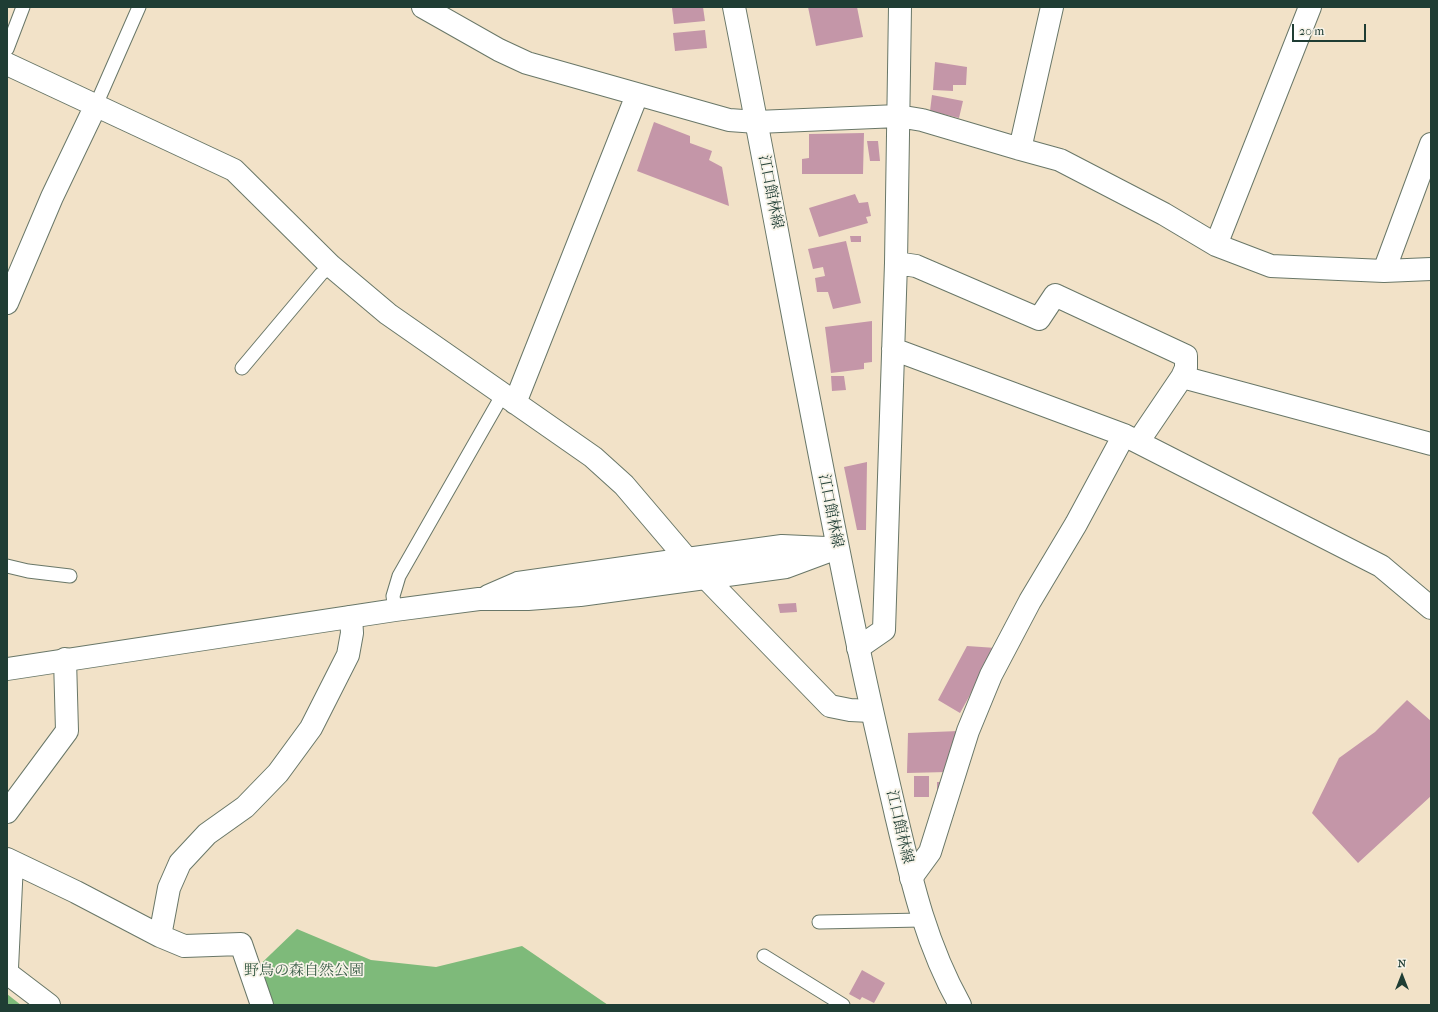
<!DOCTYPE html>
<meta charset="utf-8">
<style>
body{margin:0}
#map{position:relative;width:1438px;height:1012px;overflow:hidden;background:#f2e2c8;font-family:"IM FELL French Canon",serif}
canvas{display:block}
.frame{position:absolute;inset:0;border:8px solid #1f3d34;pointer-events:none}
.north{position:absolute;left:1382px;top:956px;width:40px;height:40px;-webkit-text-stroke:3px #f7f3e8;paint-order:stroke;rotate:0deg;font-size:11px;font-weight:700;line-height:16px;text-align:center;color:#1f3d34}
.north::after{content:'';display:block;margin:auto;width:14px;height:18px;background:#1f3d34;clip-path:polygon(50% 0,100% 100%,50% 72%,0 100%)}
.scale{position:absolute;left:1292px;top:24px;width:74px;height:18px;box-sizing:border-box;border:2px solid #1f3d34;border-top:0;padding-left:5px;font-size:12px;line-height:14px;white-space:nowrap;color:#1f3d34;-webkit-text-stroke:3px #f7f3e8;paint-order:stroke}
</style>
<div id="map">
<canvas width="1438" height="1012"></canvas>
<div class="frame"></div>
<div class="north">N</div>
<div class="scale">20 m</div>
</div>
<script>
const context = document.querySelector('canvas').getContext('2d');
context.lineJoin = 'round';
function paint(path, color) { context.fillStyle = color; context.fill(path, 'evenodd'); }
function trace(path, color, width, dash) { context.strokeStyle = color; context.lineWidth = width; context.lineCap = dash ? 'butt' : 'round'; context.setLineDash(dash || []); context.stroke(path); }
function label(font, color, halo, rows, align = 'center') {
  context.font = font + ' "IM FELL French Canon","Noto Serif JP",serif'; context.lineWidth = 3.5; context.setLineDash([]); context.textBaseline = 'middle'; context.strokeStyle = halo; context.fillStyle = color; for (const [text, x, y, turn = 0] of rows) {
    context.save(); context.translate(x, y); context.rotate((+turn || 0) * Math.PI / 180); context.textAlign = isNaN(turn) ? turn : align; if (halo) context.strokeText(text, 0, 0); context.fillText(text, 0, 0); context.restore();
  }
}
paint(new Path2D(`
 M 297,929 L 371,960 L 436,967 L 522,946 L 608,1005 L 258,1005 L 247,977 Z
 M 7,994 L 21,1005 L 7,1005 Z`), '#7eba7a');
paint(new Path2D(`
 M 677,7 L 703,7 L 705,21 L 674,24 L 672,8 Z
 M 808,7 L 857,7 L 863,37 L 816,46 Z
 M 705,30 L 707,48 L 675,51 L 673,33 Z
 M 935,62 L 967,67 L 966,85 L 953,85 L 953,91 L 933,90 Z
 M 932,95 L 963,101 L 959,118 L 930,111 Z
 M 654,122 L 690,136 L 690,143 L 712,151 L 709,160 L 722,167 L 729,206 L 637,171 Z
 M 864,133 L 863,174 L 802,174 L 802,159 L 809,158 L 809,134 Z
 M 867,141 L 878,141 L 880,161 L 870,161 Z
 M 855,194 L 859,203 L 868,202 L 871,216 L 866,217 L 868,223 L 819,237 L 809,208 Z
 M 850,236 L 861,236 L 861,242 L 851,242 Z
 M 846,241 L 861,303 L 833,309 L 828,292 L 817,292 L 815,278 L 825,276 L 823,267 L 813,269 L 808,249 Z
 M 872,321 L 872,362 L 864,363 L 864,369 L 831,373 L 825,327 Z
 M 831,376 L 844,376 L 846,390 L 832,391 Z
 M 867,462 L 866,530 L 857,530 L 844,467 Z
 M 796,603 L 797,612 L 780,613 L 778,604 Z
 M 967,646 L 996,648 L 960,713 L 938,700 Z
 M 1407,700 L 1431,721 L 1431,796 L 1358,863 L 1312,813 L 1339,758 L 1375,732 Z
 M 959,731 L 947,772 L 907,773 L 908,733 Z
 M 914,776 L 929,776 L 929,797 L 914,797 Z
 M 937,782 L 945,782 L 945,789 L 937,789 Z
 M 862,970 L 885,983 L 874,1003 L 862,997 L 860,1000 L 849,994 Z`), '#c496a8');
const lane = new Path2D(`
 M 7,49 L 23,7
 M 96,105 L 139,7
 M 242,368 L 321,274 L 331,266
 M 7,566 L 28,571 L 70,576
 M 395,610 L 393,596 L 399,576 L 503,394
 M 819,922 L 922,920
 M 764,956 L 843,1005`);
const street = new Path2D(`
 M 423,7 L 499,50 L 527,63 L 729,120 L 757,122 L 898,116 L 922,120 L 1020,149 L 1060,160 L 1164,214 L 1216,245 L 1271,266 L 1384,271 L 1431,269
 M 7,64 L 234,170 L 331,266 L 388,314 L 593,457 L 624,485 L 687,559
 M 1020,149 L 1052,7
 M 1216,245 L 1310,7
 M 896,263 L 916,266 L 1039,319 L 1055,295 L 1186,356 L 1186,368 L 1182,377 L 1138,442
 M 1384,271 L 1431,144
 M 7,303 L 52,197 L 96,105
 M 893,349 L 1124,435 L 1381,566 L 1431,608
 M 1182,377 L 1431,444
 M 515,403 L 637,95
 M 706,578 L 830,706 L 850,710 L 871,711
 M 858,648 L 884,630 L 896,263 L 900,7
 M 7,812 L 67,731 L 65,659
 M 7,859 L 76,892 L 160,936
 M 911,878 L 930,852 L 968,731 L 991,675 L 1030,601 L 1076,524 L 1124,435
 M 7,968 L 12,863
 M 7,973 L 49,1005
 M 262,1005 L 241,944 L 184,946 L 160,936 L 169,888 L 180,863 L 207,834 L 245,807 L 278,773 L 311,728 L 348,655 L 352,633 L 351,617`);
const secondary = new Path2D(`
 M 734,7 C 777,224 815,443 861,660 C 872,712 884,763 896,815 C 912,883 926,944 960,1005
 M 488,596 L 518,583 L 687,559 L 782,546 L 826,548
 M 7,669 L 395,610 L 479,599 L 528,599 L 580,595 L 786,567 L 837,548`);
trace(lane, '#697768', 15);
trace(street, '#697768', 24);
trace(secondary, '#697768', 24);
trace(lane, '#fff', 13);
trace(street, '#fff', 22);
trace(secondary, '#fff', 22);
label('15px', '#1f3d34', '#f7f3e8', [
 ["江口館林線",770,192,79],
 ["江口館林線",830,511,79],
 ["江口館林線",899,827,77]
]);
label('15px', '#385c46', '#f7f3e8', [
 ["野鳥の森自然公園",304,971]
]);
</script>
